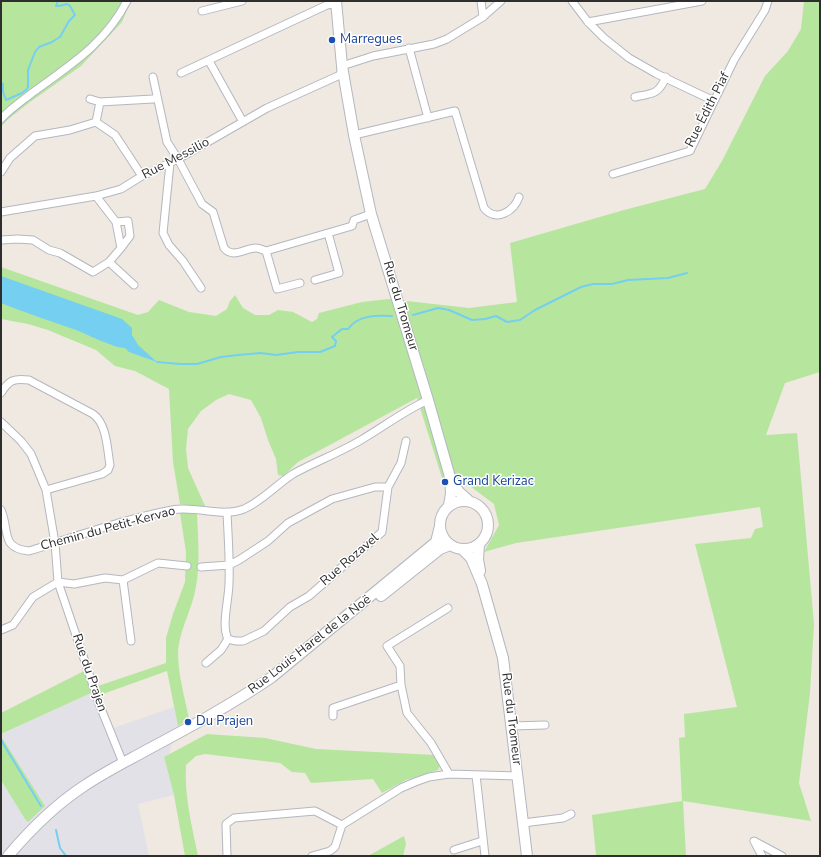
<!DOCTYPE html>
<meta charset="utf-8">
<style>
body{margin:0}
#map{position:relative;width:821px;height:857px;overflow:hidden;background:#efe9e1;font-family:"Nunito Sans",sans-serif}
canvas{display:block}
.frame{position:absolute;inset:0;border:2px solid #2e2e2e;pointer-events:none}
</style>
<div id="map">
<canvas width="821" height="857"></canvas>
<div class="frame"></div>
</div>
<script>
const context = document.querySelector('canvas').getContext('2d');
context.lineJoin = 'round';
function paint(path, color) { context.fillStyle = color; context.fill(path, 'evenodd'); }
function trace(path, color, width, dash) { context.strokeStyle = color; context.lineWidth = width; context.lineCap = dash ? 'butt' : 'round'; context.setLineDash(dash || []); context.stroke(path); }
function label(font, color, halo, rows, align = 'center') {
  context.font = font + ' "Nunito Sans",sans-serif'; context.lineWidth = 3; context.setLineDash([]); context.textBaseline = 'middle'; context.strokeStyle = halo; context.fillStyle = color; for (const [text, x, y, turn = 0] of rows) {
    context.save(); context.translate(x, y); context.rotate((+turn || 0) * Math.PI / 180); context.textAlign = isNaN(turn) ? turn : align; if (halo) context.strokeText(text, 0, 0); context.fillText(text, 0, 0); context.restore();
  }
}
paint(new Path2D(`
 M 91,693 L 105,731 L 174,707 L 178,726 L 169,754 L 164,757 L 174,795 L 138,804 L 149,856 L 1,856 L 1,734 Z`), '#e3e1e8');
paint(new Path2D(`
 M 1,1 L 131,1 L 122,22 L 81,66 L 30,102 L 7,120 L 1,127 Z
 M 804,1 L 820,1 L 820,372 L 785,383 L 766,435 L 797,433 L 814,624 L 810,693 L 799,783 L 811,821 L 683,801 L 686,856 L 596,856 L 592,815 L 682,801 L 679,738 L 685,737 L 684,714 L 737,707 L 695,544 L 751,538 L 755,529 L 763,527 L 760,507 L 516,543 L 484,552 L 499,525 L 494,504 L 462,480 L 442,478 L 417,398 L 298,462 L 283,476 L 278,475 L 276,459 L 268,440 L 261,418 L 251,400 L 229,394 L 216,400 L 201,411 L 188,429 L 186,449 L 188,468 L 206,508 L 180,504 L 173,462 L 169,389 L 135,371 L 115,366 L 96,350 L 48,330 L 28,324 L 1,319 L 1,267 L 138,315 L 148,312 L 159,300 L 189,312 L 216,316 L 227,309 L 230,301 L 235,295 L 243,308 L 255,315 L 269,315 L 278,310 L 293,312 L 312,322 L 317,319 L 319,313 L 362,302 L 389,299 L 469,308 L 517,302 L 510,243 L 624,210 L 705,189 L 722,161 L 765,76 L 788,51 L 801,29 Z
 M 180,513 L 197,513 C 198,541 201,569 194,596 C 189,615 179,633 178,652 C 178,675 185,698 189,719 L 178,726 L 167,671 L 100,695 L 98,686 L 166,663 L 166,638 L 173,614 L 185,582 L 186,552 Z
 M 84,671 L 91,693 L 1,734 L 1,713 Z
 M 207,734 L 265,738 L 316,749 L 435,755 L 440,766 L 438,770 L 406,780 L 382,793 L 373,779 L 311,783 L 305,773 L 292,772 L 280,763 L 205,754 L 196,756 L 186,765 C 184,796 192,826 198,856 L 185,856 L 174,795 L 164,757 Z
 M 1,736 L 45,806 L 28,822 L 25,819 L 1,780 Z
 M 404,836 L 406,844 L 403,856 L 368,856 Z`), '#b6e59e');
paint(new Path2D(`
 M 1,276 L 122,319 L 132,328 L 132,335 L 138,345 L 157,362 L 129,352 L 125,348 C 114,348 89,335 76,330 C 51,321 26,313 1,303 Z`), '#75cff0');
trace(new Path2D(`
 M 1,83 L 3,84 L 3,92 L 6,100 L 22,93 L 26,90 L 28,87 L 28,70 L 35,52 L 39,47 L 52,42 L 60,37 L 69,21 L 75,15 L 70,6 L 67,4 L 59,6 L 56,6 L 58,1
 M 413,315 L 438,308 L 449,310 L 472,320 L 485,319 L 496,316 L 507,322 L 520,320 L 535,310 L 581,287 L 593,284 L 612,284 L 628,280 L 668,278 L 687,273
 M 157,362 L 180,364 L 197,364 L 221,357 L 238,355 L 261,353 L 276,355 L 298,352 L 320,352 L 335,346 L 336,341 L 332,337 L 342,329 L 348,329 C 358,315 377,315 392,316
 M 1,740 L 41,806
 M 56,830 L 60,848 L 66,856`), '#75cff0', 2);
const minor = new Path2D(`
 M 481,1 L 483,17
 M 572,1 L 588,22 L 604,38 L 629,58 L 657,74 L 714,101
 M 202,11 L 242,1
 M 588,22 L 702,1
 M 409,48 L 428,118
 M 209,61 L 243,122
 M 181,73 L 327,5 L 333,4
 M 153,77 L 167,142 L 178,159 L 202,204 L 213,212 L 224,248 C 233,259 245,248 256,248 C 259,248 263,250 266,251 L 352,226 L 354,220 L 371,214
 M 635,97 C 653,93 658,95 666,77
 M 90,99 L 100,102
 M 1,119 C 10,109 22,101 32,93 C 70,65 105,44 127,1
 M 96,122 L 100,102 L 153,99
 M 354,135 L 455,111 L 484,208 C 496,223 514,211 519,197
 M 170,163 L 163,233 L 169,245 L 183,261 L 201,288
 M 1,172 L 10,158 L 35,136 L 70,130 L 96,122 L 115,135 L 142,176
 M 613,174 L 690,151 L 734,60 L 765,10 L 768,1
 M 1,212 L 96,196 L 121,189 L 142,176 L 178,159 L 267,108 L 340,75 L 342,66 L 373,56 L 434,44 L 447,39 L 483,17 L 501,1
 M 116,222 L 128,221 L 130,236 L 121,248
 M 1,240 L 18,239 L 33,240 L 49,250 L 60,253 L 93,272 L 109,262 L 121,248 L 116,222 L 96,196
 M 266,251 L 277,289 L 300,283
 M 109,262 L 134,285
 M 315,280 L 339,273 L 328,233
 M 1,393 C 9,380 14,378 29,380 L 93,414 C 107,424 107,448 110,465 L 108,470 L 102,474 L 46,490
 M 1,422 L 21,441 L 31,454 L 46,490 L 55,543 L 58,582 L 100,706 L 123,763
 M 388,487 L 401,463 L 406,441
 M 1,510 C 10,531 0,548 29,551 C 75,537 125,519 172,510 C 195,505 221,518 244,509 C 262,501 276,485 293,474 C 315,462 339,453 361,440 C 383,427 404,411 428,400
 M 201,567 L 229,565 L 239,560 L 268,541 L 288,523 L 332,499 L 375,487 L 388,487 L 382,532 L 309,596 L 290,607 L 264,631 L 243,641 L 235,641 L 228,639
 M 123,580 L 131,641
 M 448,608 L 387,646 L 400,666 L 401,685 L 407,713 L 431,743 L 449,774
 M 1,630 L 13,625 L 33,597 L 58,582 L 74,584 L 105,578 L 123,580 L 158,563 L 187,566
 M 206,663 L 221,650 L 228,639 C 221,625 229,599 229,583 C 230,560 228,536 227,512
 M 333,716 L 333,708 L 401,685
 M 512,726 L 545,725
 M 476,775 L 485,856
 M 523,823 L 563,818 L 571,814
 M 454,850 L 482,841
 M 227,856 L 226,824 L 234,818 L 315,811 L 342,825
 M 312,856 L 330,851 L 335,847 L 342,825 L 401,788 L 415,782 L 429,777 L 449,774 L 518,776
 M 762,856 L 754,841 L 782,856`);
const secondary = new Path2D(`
 M 336,1 L 342,66 L 354,135 L 371,214 L 428,400 L 450,477 L 451,494 L 449,505
 M 451,479 L 459,492 L 468,500
 M440 525a24 24 0 1 1 48 0a24 24 0 1 1-48 0Z
 M 479,545 L 478,559 L 480,571
 M 462,549 L 471,558 L 482,584 L 503,658 L 527,856
 M 381,596 L 440,549 L 450,545
 M 8,856 C 30,830 55,805 84,786 C 103,773 125,762 145,751 C 188,728 231,705 272,677 L 436,542 L 440,526`);
trace(minor, '#b4b7c1', 9);
trace(secondary, '#b4b7c1', 12);
trace(minor, '#fff', 7);
trace(secondary, '#fff', 10);
for (const [x, y, r, color] of [
 [332,40,4,"#1a4fb4"],
 [445,482,4,"#1a4fb4"],
 [188,722,4,"#1a4fb4"]
]) { const dot = new Path2D(); dot.arc(x, y, r, 0, 2 * Math.PI); context.fillStyle = color; context.fill(dot); trace(dot, '#fff', 1.5); }
label('13px', '#164399', '#fff', [
 ["Marregues",340,40],
 ["Grand Kerizac",453,482],
 ["Du Prajen",196,722]
], 'left');
label('13px', '#2e2e2e', '#fff', [
 ["Rue Édith Piaf",708,110,-63],
 ["Rue Messilio",176,159,-28],
 ["Rue du Tromeur",400,306,73],
 ["Chemin du Petit-Kervao",108,529,-15],
 ["Rue Rozavel",350,560,-41],
 ["Rue Louis Harel de la Noë",310,645,-38],
 ["Rue du Prajen",89,673,71],
 ["Rue du Tromeur",511,719,83]
]);
</script>
